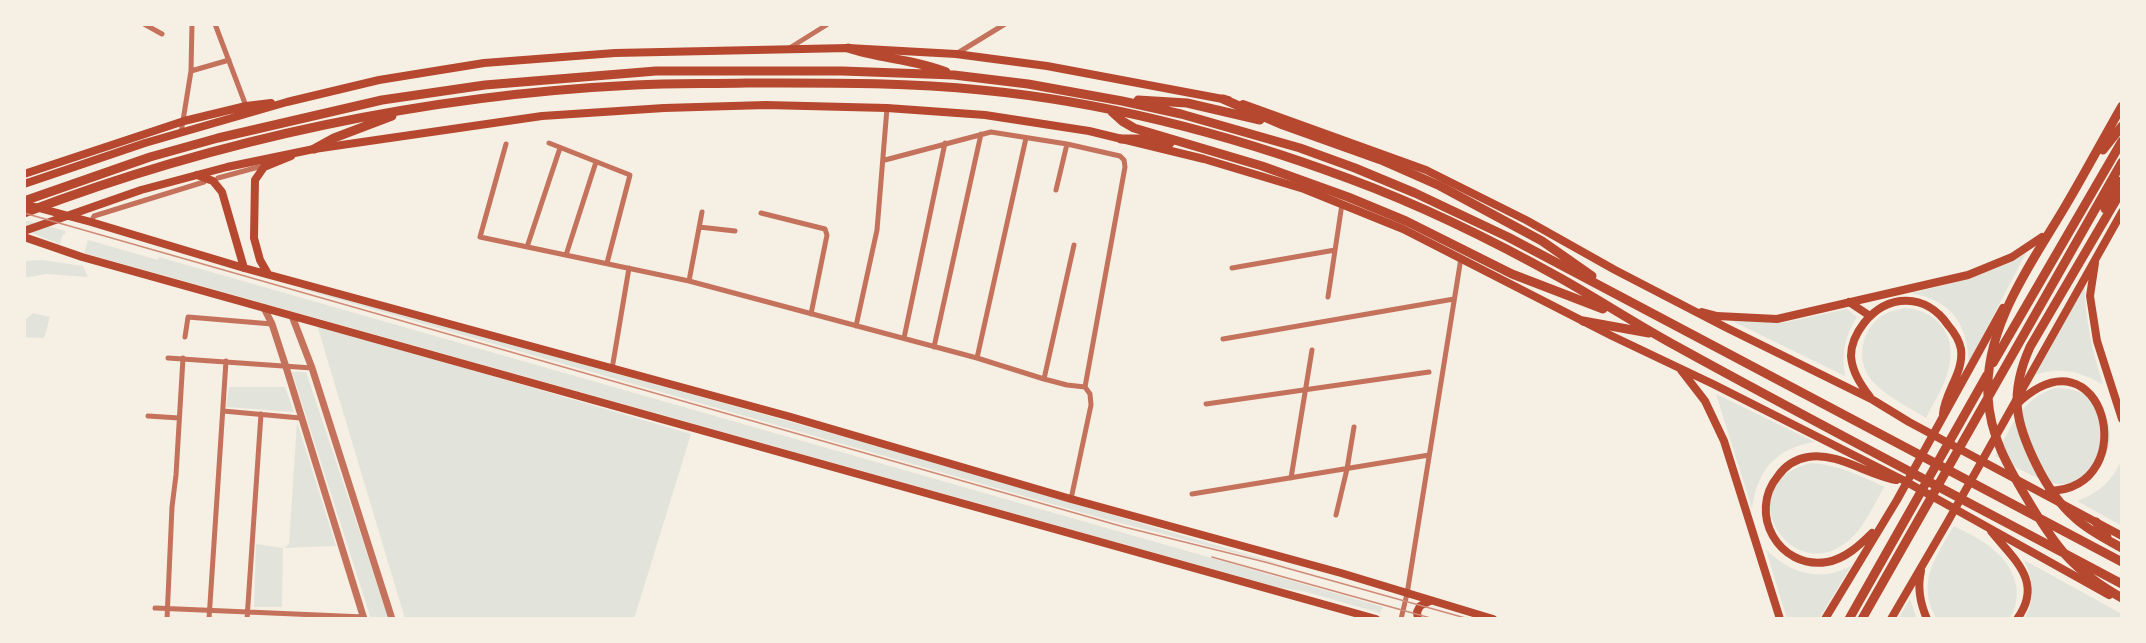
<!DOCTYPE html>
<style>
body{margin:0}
#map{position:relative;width:2146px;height:643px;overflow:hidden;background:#f6efe4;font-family:"Fira Sans Condensed",sans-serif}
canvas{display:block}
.frame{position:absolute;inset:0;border:26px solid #f6efe4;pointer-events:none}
</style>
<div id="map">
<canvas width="2146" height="643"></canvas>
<div class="frame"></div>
</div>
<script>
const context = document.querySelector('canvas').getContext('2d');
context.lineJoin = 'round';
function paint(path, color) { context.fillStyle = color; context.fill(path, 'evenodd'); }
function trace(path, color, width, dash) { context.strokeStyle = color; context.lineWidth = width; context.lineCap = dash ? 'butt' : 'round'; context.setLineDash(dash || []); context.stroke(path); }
paint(new Path2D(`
 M 24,220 L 66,231 L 65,234 L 63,234 L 60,244 L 24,230 Z
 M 88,240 L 158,260 L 159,257 L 1383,607 L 1380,613 L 1306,592 L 1277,587 L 84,253 Z
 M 2028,249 L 1969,362 C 1966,322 1952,301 1911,293 C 1956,283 1988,275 2028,249 Z
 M 42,260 L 83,266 L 88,277 L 46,274 L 24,278 L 24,261 Z
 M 2085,283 C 2084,317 2093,352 2103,385 C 2078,369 2055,366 2027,378 Z
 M 302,286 L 870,444 L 1297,569 L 1094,516 L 302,289 Z
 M 1905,308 C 1940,311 1958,338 1948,371 C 1944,387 1933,403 1926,418 C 1910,408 1889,398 1875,384 C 1855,365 1859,330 1883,315 C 1890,311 1897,310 1905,308 Z
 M 1847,309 L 1857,317 C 1845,336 1841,353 1845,376 L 1728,319 L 1782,323 Z
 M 33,313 L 50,317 L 44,338 L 24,337 L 24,321 Z
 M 317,325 L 691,434 L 634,619 L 405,619 Z
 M 292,372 L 306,372 L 389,619 L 371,619 Z
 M 229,387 L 285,387 L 294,412 L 226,407 Z
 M 2055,388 C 2126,387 2128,478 2063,484 C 2044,485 2013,465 1995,456 C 2012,427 2020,399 2055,388 Z
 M 1716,394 L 1815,442 C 1776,448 1757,470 1752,509 Z
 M 297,422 L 336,546 L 284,548 L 289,544 Z
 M 2122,459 L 2122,526 L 2077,501 C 2099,493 2113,480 2122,459 Z
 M 1811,463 C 1838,465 1860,475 1884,487 C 1876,501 1868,518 1858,531 C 1799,602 1721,485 1811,463 Z
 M 1954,526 C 1967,533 1984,540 1995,551 C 2015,568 2025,596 2009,619 L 1937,619 C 1915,584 1936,556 1954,526 Z
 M 256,544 L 283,548 L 282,607 L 254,607 Z
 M 1766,550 C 1791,573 1819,583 1851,566 L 1819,619 L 1787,619 Z
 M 2024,560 L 2122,614 L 2122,618 L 2024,619 C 2036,601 2033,578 2024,560 Z
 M 1910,599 L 1917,619 L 1898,619 Z`), '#e2e4dc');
trace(new Path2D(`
 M 144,24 L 162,34
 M 215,24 L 246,106
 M 788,49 L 828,24
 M 956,54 L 1005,24
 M 191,71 L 229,60
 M 181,133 L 191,71 L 192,24
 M 549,143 L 630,175 L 607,263
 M 506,144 L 480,237 L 689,281 L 977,358 L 1044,379 L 1067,385 L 1085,387
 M 885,160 L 991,132 L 1067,144 L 1120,156 L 1124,160 L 1125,167 L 1085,387 L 1090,394 L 1091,405 L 1071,499
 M 218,178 L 266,165
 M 1056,190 L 1067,144
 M 761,213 L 825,229 L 827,235 L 811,314
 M 91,222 L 94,216 L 204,182
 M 699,227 L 735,231
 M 527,247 L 560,148
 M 566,255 L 596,162
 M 1232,268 L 1335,250
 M 689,281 L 702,212
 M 1328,297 L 1342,204
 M 856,326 L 877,230 L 887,108
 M 185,337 L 188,317 L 272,324
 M 904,338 L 945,143
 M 1223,339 L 1454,299
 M 934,347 L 981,134
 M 168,358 L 312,368
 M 977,358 L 1026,138
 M 612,369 L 629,268
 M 1044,379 L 1074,245
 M 1206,404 L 1429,372
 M 223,411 L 300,418
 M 148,416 L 179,418
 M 1291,478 L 1312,350
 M 1192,494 L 1429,455
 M 1336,515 L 1347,469 L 1354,427
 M 155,608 L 364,617
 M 167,619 L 172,507 L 176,475 L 183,358
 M 209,619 L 226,361
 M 247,619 L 261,414
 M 1401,619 L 1407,594 L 1461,258`), '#c5725c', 5);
trace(new Path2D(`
 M 264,308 L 272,324 L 286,367 L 364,619
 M 292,316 L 312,368 L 392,619`), '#c5725c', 7);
trace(new Path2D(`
 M 1243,104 L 1426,170 L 1526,220 L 1615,270 L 1725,327 L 1873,400 L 1909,422 L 2122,536
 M 24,174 L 184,121 L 246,106 L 271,103
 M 197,175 L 213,181 L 222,192 L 244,268
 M 24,184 L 145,143 L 287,102 L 379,80 L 484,63 L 615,53 L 848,48 L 956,54 L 1047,66 L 1228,100
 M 24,204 L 91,222 L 244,268 L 791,417 L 1071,499 L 1341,573 L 1493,619
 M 24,231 L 141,190 L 227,167 L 314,149 L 542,116 L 664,108 L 766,105 L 887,108 L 985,115 L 1089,131 L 1204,159 L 1304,189 L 1403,229 L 1612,336 L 1713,384 L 1903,480 L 2109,595
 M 24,237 L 82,257 L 1376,619
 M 2095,263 L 2090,296 L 2097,341 L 2122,419
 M 268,274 L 260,260 L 254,238 L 255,180 L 264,167 L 291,156
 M 1849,302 L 1870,316
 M 1702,312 L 1717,316 L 1777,319 L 1968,275 L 2012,257 L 2042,237
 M 1681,370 L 1705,401 L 1724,441 L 1780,619
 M 1870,397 C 1861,385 1852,372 1851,356 C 1851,344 1857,332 1864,323 C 1888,293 1926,293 1948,325 C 1954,332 1959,339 1961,349 C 1964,373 1945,391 1943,414
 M 2016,405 C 2103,321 2146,488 2049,491
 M 1991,531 C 2012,558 2045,581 2017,619
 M 1872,533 C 1860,545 1845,559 1827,562 C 1779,570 1747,513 1778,476 C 1785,466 1796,459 1808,457 C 1838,452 1867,475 1896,480
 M 1921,571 C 1917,588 1920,603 1927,619
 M 1418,619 L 1417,612 L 1420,606 L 1430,601
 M 1825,619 L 1897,500 L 2003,308
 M 1891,619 L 1947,523 L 2122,212`), '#b5482f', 8);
trace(new Path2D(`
 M 848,48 C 880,59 914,59 946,72
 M 1223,99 L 1283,125 L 1381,160 L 1440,186 L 1542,241 L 1592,276
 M 1138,100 L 1187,103 L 1260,120
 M 2122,106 C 2103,139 2085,173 2066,205 C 2032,263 1984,326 1988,397 C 1990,435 2007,465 2026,497 C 2055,546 2072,570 2122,598
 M 1112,112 L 1122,121 L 1134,128 L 1262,166 L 1348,197 L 1406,221 L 1512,274 L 1603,309
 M 1121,139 L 1149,139 L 1170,143
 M 314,149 L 334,138 L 392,116
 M 2103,150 L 2122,126
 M 2122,190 L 2030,347 C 2009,394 2015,422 2037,466 C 2047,486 2058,503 2075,518 C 2089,531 2106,539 2122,548
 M 24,201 L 150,157 L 218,138 L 382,100 L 485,85 L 656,71 L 842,71 L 954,75 L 1028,84 L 1122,101 L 1181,114 L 1300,148 L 1355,168 L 1415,193 L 1508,237 L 2122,562
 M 2105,209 L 2118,181
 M 24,213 C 218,139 427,95 635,85 C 672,83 709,84 746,83 C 825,83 903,82 981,90 C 1107,102 1232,135 1350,179 C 1423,206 1494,241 1562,279 C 1601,301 1639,326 1678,347 C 1825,428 1974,505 2122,584
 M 1583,321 L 1649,333
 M 1993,363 L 2122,141
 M 2096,522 L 2107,537
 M 1849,619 L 1987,375
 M 1862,619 L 2122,162`), '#b5482f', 9);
trace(new Path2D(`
 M 24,213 L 1124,527 L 1265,562 L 1469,619
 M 1212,557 L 1434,619`), '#cf8b77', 1.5);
</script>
